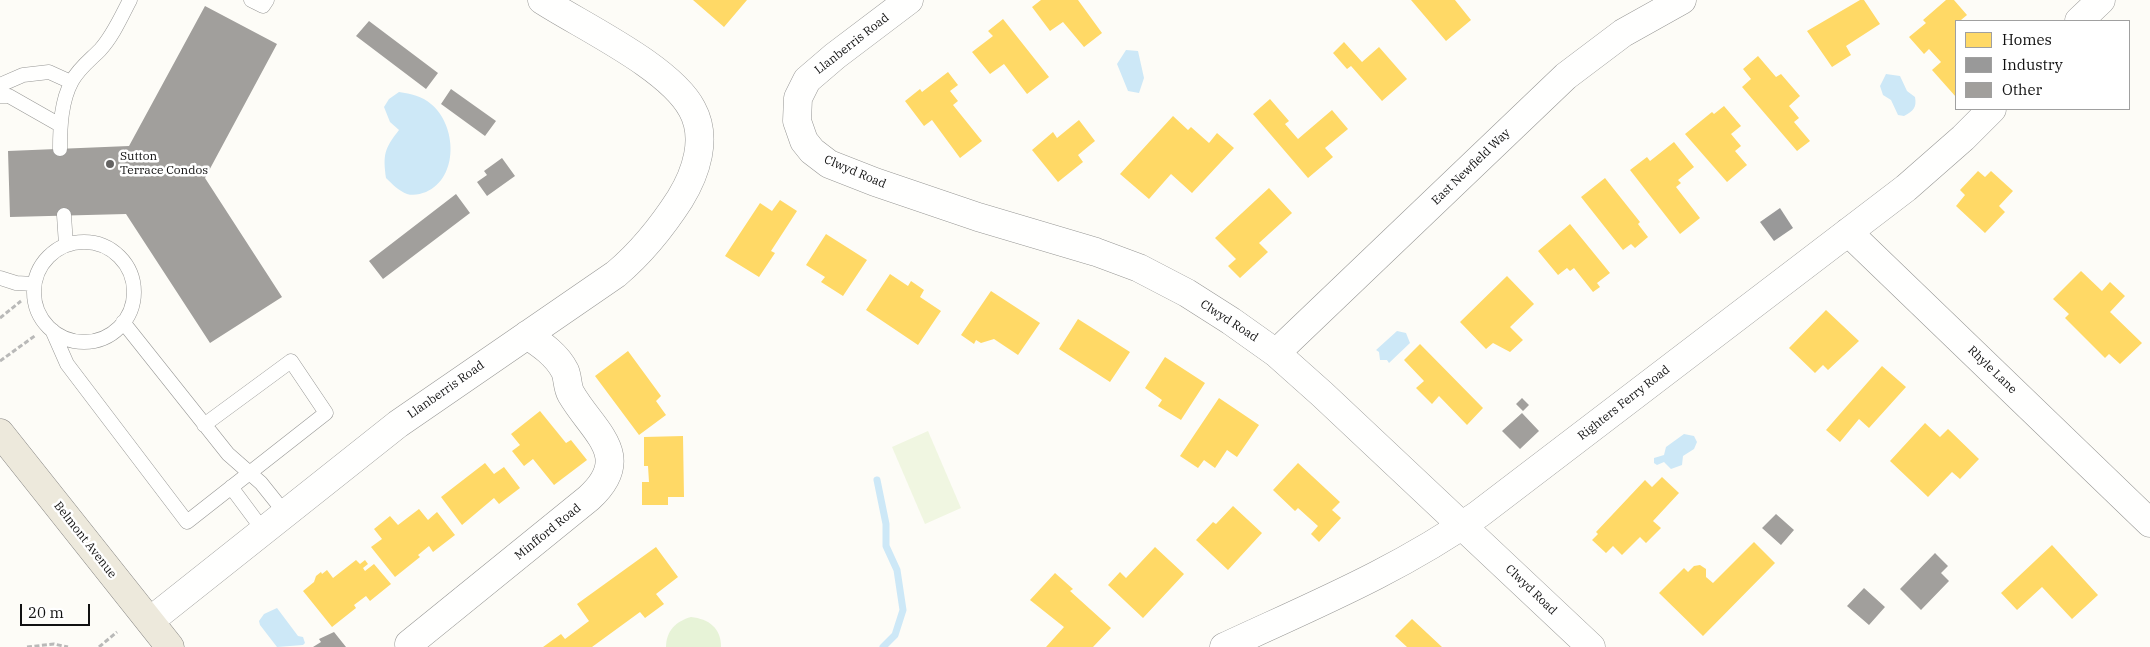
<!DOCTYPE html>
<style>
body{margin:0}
#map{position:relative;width:2150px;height:647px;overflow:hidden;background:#fdfcf7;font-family:"IBM Plex Serif",serif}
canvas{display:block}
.legend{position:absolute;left:1955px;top:20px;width:175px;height:90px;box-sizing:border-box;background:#fff;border:1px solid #a0a0a0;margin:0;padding:6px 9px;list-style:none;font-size:15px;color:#111}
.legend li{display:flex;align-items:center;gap:10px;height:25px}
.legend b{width:25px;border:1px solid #a0a0a0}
.scale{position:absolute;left:20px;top:604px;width:70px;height:22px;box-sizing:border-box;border:2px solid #111;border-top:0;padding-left:6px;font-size:15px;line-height:18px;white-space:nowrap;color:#111;-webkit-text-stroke:4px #fff;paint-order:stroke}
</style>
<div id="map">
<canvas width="2150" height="647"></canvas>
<ul class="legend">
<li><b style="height:14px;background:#ffd966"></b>Homes</li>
<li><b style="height:14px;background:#999"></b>Industry</li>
<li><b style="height:14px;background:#a19f9c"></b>Other</li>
</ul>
<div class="scale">20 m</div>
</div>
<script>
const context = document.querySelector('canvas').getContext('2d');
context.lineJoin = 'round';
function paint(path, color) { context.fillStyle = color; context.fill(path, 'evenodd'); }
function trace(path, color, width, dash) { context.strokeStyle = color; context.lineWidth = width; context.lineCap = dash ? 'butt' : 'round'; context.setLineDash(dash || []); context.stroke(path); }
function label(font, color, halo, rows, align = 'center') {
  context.font = font + ' "IBM Plex Serif",serif'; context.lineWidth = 5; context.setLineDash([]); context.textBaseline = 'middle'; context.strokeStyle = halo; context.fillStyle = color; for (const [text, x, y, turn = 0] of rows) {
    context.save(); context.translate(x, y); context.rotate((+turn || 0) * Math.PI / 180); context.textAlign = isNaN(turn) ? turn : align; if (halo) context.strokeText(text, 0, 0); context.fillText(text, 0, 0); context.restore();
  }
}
paint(new Path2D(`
 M 691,617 C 709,619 721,628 721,647 L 666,647 C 666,631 676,621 691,617 Z`), '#e7f3d7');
paint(new Path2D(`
 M 928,431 L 961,508 L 925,524 L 892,447 Z`), '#f0f6e1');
paint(new Path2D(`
 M 1126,50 L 1138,51 L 1144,78 L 1139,93 L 1128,91 L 1117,64 Z
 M 1886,74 L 1900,76 L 1907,91 L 1915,97 C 1917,108 1913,111 1904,116 L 1898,115 L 1891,100 L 1883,95 L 1880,86 Z
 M 399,92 C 411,94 422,96 431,104 C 457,125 459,178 426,192 C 420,194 414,196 407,194 C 399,191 392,184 386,178 C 383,155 384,149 399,130 L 390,122 L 384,107 L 389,99 Z
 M 1397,331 L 1406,333 L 1410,343 L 1389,363 L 1387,360 L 1380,360 L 1379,352 L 1376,350 Z
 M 1684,434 L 1694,436 L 1697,442 L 1694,449 L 1683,456 L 1682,465 L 1671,469 L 1664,462 L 1657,465 L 1654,463 L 1654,458 L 1664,455 L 1666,447 Z
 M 277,608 L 298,636 L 303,637 L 305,643 L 303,645 L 277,647 L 260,625 L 259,621 L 264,614 Z`), '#cde8f7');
paint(new Path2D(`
 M 693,0 L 747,0 L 724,27 Z
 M 1041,0 L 1078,0 L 1102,33 L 1084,47 L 1063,22 L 1050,31 L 1032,7 Z
 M 1411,0 L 1455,0 L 1471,20 L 1446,41 Z
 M 1860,0 L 1864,0 L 1880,24 L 1846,46 L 1851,55 L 1832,67 L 1807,31 Z
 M 1946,0 L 1954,0 L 1967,15 L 1961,20 L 1962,21 L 1956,21 L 1956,97 L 1932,70 L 1941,62 L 1929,49 L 1924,54 L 1909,37 L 1926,23 L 1923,20 Z
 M 1003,19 L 1049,77 L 1027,94 L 1004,64 L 990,74 L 972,52 L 993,36 L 988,31 Z
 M 1344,42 L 1362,62 L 1379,47 L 1407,79 L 1382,101 L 1351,66 L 1347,69 L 1333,53 Z
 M 1758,56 L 1776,77 L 1781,74 L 1800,96 L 1789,106 L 1799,118 L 1794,122 L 1810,141 L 1797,151 L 1742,87 L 1751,79 L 1743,69 Z
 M 948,72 L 958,85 L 950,91 L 958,101 L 953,105 L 982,141 L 960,158 L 932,120 L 924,126 L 905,101 L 920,89 L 922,92 Z
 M 1270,99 L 1289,121 L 1285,124 L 1298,139 L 1332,110 L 1348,129 L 1325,148 L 1333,157 L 1308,178 L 1253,114 Z
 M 1724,106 L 1741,126 L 1731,134 L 1741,146 L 1735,151 L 1747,165 L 1727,182 L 1685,134 L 1712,112 L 1714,114 Z
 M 1173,116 L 1188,130 L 1191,127 L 1209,143 L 1217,133 L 1234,148 L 1192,193 L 1171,174 L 1149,199 L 1120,174 Z
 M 1079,120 L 1095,141 L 1078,155 L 1083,162 L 1058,182 L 1032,150 L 1053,132 L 1057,138 Z
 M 1674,142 L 1694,167 L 1678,180 L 1681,183 L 1676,187 L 1700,218 L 1680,234 L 1630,170 L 1647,157 L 1650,161 Z
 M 1978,171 L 1985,177 L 1991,171 L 2013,191 L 1999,206 L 2005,212 L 1985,233 L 1956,206 L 1965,195 L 1960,190 Z
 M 1605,178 L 1640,222 L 1638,224 L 1648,237 L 1635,248 L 1631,244 L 1623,250 L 1581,197 Z
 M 1269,188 L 1292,213 L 1259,243 L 1268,252 L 1240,278 L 1228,266 L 1236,259 L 1215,238 Z
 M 780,200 L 797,211 L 771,251 L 775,253 L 759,277 L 725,256 L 760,203 L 772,211 Z
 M 1570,224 L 1610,273 L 1597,283 L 1600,287 L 1593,292 L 1574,268 L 1570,271 L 1567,268 L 1558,275 L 1538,251 Z
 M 826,234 L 867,260 L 843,296 L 821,282 L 825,277 L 806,265 Z
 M 2081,271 L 2102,291 L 2110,282 L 2125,296 L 2110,312 L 2142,343 L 2120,364 L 2109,354 L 2105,358 L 2065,318 L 2069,314 L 2053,299 Z
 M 890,274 L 908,286 L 911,281 L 924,290 L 920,297 L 941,311 L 918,345 L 866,310 Z
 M 1507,276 L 1534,304 L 1510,327 L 1523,340 L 1510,352 L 1493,343 L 1486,349 L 1460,322 Z
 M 991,291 L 1040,323 L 1018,355 L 994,339 L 981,343 L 976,340 L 974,344 L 961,335 Z
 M 1826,310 L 1859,341 L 1828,370 L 1823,365 L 1815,373 L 1789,348 Z
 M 1078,319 L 1130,352 L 1110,382 L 1059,349 Z
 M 1420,344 L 1483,408 L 1467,425 L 1439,396 L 1432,404 L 1416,388 L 1424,381 L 1404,360 Z
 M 628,351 L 661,396 L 656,401 L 666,415 L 639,435 L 595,376 Z
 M 1165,357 L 1205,383 L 1181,420 L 1158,406 L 1162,400 L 1145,388 Z
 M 1882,366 L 1906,387 L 1869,428 L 1859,419 L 1840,442 L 1826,430 Z
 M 1219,398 L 1259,425 L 1237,457 L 1227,450 L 1215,468 L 1204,460 L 1198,468 L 1180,456 Z
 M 540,411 L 566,443 L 571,440 L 587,460 L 554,485 L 533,459 L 524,466 L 512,451 L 520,445 L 511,434 Z
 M 1925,423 L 1940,437 L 1948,429 L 1979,459 L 1960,479 L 1952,472 L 1928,497 L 1890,461 Z
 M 683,436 L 684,497 L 668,497 L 668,505 L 642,505 L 642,482 L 649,482 L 648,466 L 644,466 L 644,437 Z
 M 485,463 L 494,474 L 504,467 L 520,488 L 499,504 L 494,498 L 462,525 L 441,497 Z
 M 1298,463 L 1340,502 L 1332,510 L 1341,518 L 1319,542 L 1311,534 L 1318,526 L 1298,508 L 1295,511 L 1273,490 Z
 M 1662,477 L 1679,493 L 1653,521 L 1661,528 L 1646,543 L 1640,537 L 1622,555 L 1613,546 L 1606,553 L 1592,540 L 1598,534 L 1596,532 L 1645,480 L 1652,487 Z
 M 1233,506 L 1262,533 L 1228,570 L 1196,540 L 1213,522 L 1216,524 Z
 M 419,509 L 428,520 L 437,512 L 455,535 L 433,552 L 429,546 L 418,555 L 420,557 L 395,577 L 371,547 L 382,539 L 374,529 L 390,516 L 398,525 Z
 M 1754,542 L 1775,563 L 1703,636 L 1659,593 L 1684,568 L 1688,572 L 1694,566 L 1700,565 L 1706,569 L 1706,577 L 1713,583 Z
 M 2052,545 L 2098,595 L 2072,619 L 2042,587 L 2017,610 L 2001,593 Z
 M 656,547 L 678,577 L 656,594 L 664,604 L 645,618 L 640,612 L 592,647 L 543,647 L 561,634 L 565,639 L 589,621 L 577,604 Z
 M 1155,547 L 1184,574 L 1143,618 L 1108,585 L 1120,572 L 1126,578 Z
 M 356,560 L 360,564 L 365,560 L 368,564 L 363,568 L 365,571 L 374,564 L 391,584 L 370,601 L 366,596 L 354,605 L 356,608 L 332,627 L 303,591 L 314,582 L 316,576 L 321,572 L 322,574 L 327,570 L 333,578 Z
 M 1055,573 L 1073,589 L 1070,591 L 1111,628 L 1093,647 L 1046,647 L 1064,627 L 1030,600 Z
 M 1412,619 L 1442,647 L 1407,647 L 1395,636 Z`), '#ffd966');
paint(new Path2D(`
 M 1780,208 L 1793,228 L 1774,241 L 1760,222 Z`), '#999');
trace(new Path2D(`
 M 877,480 L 886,524 L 886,546 L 897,570 L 903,610 L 895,635 L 883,647`), '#cde8f7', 7);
paint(new Path2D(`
 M 205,6 L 277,44 L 205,178 L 282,297 L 210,343 L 126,214 L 10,217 L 8,151 L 129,146 Z
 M 369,21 L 438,73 L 426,89 L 356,36 Z
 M 451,89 L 496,121 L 485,136 L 441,104 Z
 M 502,158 L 515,176 L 487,196 L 477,182 L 487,175 L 484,171 Z
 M 456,194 L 470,213 L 383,279 L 369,261 Z
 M 1522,398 L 1529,405 L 1523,411 L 1516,404 Z
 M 1522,413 L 1539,431 L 1520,449 L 1502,431 Z
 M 1776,514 L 1794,530 L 1781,545 L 1762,528 Z
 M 1935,553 L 1948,566 L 1941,573 L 1949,581 L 1921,610 L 1900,589 Z
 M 1864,588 L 1885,607 L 1869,625 L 1847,606 Z
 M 334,632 L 346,647 L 313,647 L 321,642 L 319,639 Z`), '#a19f9c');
const service = new Path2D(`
 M 251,0 L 263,6 L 267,0
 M 0,85 L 23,75 L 49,72 L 71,82
 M 0,96 L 9,96 L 60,125
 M 60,149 C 60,127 61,101 72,81 C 79,68 90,60 100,50 C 113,36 121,17 130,0
 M 64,215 L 66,245
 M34 292a50 50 0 1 1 100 0a50 50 0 1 1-100 0Z
 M 0,278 L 16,283 L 34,284
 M 123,322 L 228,454 L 261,483 L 285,513
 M 52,330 L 67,364 L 187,522 L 326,413 L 291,361 L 204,425
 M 231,487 L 263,530`);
const minor = new Path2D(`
 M 909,0 L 835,56 L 807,80 L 798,98 L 797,121 L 804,141 L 812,151 L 829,164 L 875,182 L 978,217 L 1096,252 L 1139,268 L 1187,293 L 1231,321 L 1276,353 L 1322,394 L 1591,647
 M 2079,21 L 2101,0
 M 1848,232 L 2150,523
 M 1276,353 L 1566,76 L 1623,33 L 1682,0
 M 150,621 L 398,424 L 616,274 C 642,252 662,227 680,199 C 696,173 708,138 692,109 C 670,67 582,26 542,0
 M 409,644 L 589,498 C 635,456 593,432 571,394 C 567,387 568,378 565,371 C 557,355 541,344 527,335
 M 1224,647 C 1312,606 1398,571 1479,514 L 1906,188 L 1963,138 L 1992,109`);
const primary = new Path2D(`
 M 0,433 L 170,647`);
trace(service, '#979795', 15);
trace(minor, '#979795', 29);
trace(primary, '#858482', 29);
trace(new Path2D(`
 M 0,318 L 21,301
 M 0,361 L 36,335
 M 27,647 L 54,644 L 68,647
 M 99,647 L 117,632`), '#b9b9b8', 3, [5, 2.5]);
trace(service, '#fffffe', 14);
trace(minor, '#fffffe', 28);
trace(primary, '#ede9dc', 28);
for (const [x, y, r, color] of [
 [110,164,5,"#646362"]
]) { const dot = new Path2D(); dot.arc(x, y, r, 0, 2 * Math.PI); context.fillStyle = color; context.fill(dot); trace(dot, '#fff', 2); }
label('12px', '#111', '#fff', [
 ["Llanberris Road",852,44,-38],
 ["East Newfield Way",1471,167,-44],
 ["Clwyd Road",855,172,23],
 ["Clwyd Road",1229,321,33],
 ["Rhyle Lane",1992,370,44],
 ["Llanberris Road",446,390,-35],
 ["Righters Ferry Road",1624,403,-38],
 ["Minfford Road",548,532,-39],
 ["Belmont Avenue",85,540,52],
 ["Clwyd Road",1531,590,44]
]);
label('12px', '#111', '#fff', [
 ["Sutton",120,157],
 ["Terrace Condos",120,171]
], 'left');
</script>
